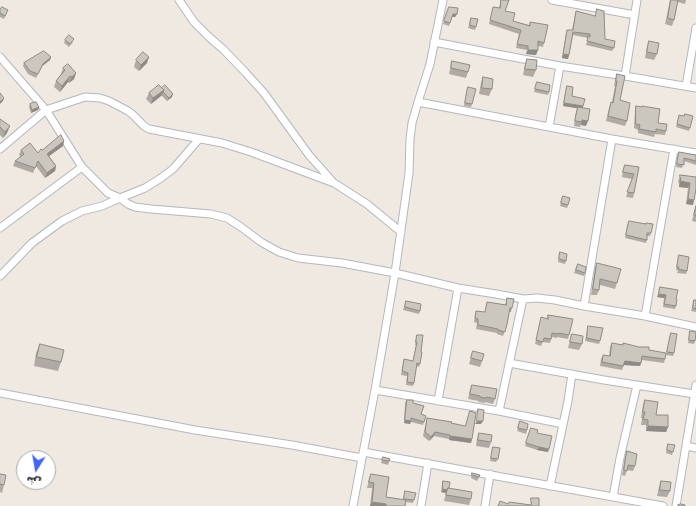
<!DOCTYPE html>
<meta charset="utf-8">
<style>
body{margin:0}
#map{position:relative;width:696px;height:506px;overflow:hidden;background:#efe9e1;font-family:"DejaVu Sans",Vazirmatn,sans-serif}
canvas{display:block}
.north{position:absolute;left:16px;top:450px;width:40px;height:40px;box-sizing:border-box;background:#fff;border:1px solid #ababab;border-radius:50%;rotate:191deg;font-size:11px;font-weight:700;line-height:16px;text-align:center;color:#2e2e2e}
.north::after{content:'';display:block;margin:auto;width:14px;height:18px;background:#4264fb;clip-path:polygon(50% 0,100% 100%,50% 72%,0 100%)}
</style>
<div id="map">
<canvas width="696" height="506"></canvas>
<div class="north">ش</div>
</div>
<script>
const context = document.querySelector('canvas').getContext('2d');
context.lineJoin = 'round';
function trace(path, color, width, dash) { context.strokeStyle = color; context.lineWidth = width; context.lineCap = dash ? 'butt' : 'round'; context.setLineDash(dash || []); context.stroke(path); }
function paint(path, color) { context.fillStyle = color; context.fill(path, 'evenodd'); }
const minor = new Path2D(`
 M 179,0 L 194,22 L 209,37 L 224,50 L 245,72 L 264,93 L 309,155 L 332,181
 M 552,0 L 635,15
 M 434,42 L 560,66 L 625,76 L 696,88
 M 0,57 L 46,110 L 82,167 L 0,228
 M 625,76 L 637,0
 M 686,86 L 696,28
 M 418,102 L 612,139 L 696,153
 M 549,127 L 560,66
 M 0,149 L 46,110 L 85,97 L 100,98 L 109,101 L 128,111 L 132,114 L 144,126 L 149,129 L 222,143 L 251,152 L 334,183 L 367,204 L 401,232
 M 82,167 L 108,193 L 120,198 L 145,188 L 161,178 L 173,169 L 199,139
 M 0,276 L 32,243 L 62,221 L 82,211 L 102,206 L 120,198 L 128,204 L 135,207 L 151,209 L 211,214 L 227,218 L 241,227 L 261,242 L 279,252 L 298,258 L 342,263 L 395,273 L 458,288 L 496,294 L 523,299 L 537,298 L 555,300 L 584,306 L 645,316 L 696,327
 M 584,306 L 612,139
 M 645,316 L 674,149
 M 509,363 L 604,380 L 694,394
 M 375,390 L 499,411 L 563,424
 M 0,393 L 195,430 L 292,445 L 362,458
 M 438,401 L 458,288
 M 499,411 L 523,299
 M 686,446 L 696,448
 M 363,452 L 663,506
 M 550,486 L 568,401 L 572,374
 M 613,497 L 620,458 L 637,385
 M 353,506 L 375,390 L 395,273 L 409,173 L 410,139 L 412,123 L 418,102 L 430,64 L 443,0
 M 421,506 L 428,463
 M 485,506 L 490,474
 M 676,506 L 696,385`);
trace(minor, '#b4b7c1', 9);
trace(minor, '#fff', 7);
paint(new Path2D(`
 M 501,0 L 505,11 L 513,21 L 529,25 L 530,22 L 544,43 L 543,47 L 538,46 L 536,55 L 526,54 L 527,50 L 516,48 L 519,34 L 489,24 L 493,7 L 499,8 Z
 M 670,0 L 686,0 L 685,4 L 678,2 L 674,20 L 672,26 L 665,24 Z
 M 449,7 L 457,14 L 455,17 L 452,17 L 449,26 L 443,24 Z
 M 0,10 L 8,10 L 4,19 L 0,17 Z
 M 576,11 L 614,48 L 612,51 L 586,45 L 588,38 L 573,35 L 568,59 L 562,58 L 566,33 L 567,30 L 572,30 L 575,15 Z
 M 471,18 L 476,27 L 475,30 L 468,28 Z
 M 65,40 L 73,42 L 69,47 L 64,43 Z
 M 649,41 L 657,54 L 654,60 L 645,58 L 647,47 Z
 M 51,57 L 50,60 L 41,67 L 36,78 L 28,74 L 23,66 L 24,63 Z
 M 527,59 L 536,70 L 533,77 L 523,75 L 525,65 Z
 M 136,60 L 147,63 L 139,71 L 134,67 Z
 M 452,61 L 468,72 L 466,78 L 449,74 Z
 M 63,68 L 76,73 L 74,79 L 69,83 L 68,82 L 60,92 L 54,87 L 56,81 L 61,74 Z
 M 617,74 L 620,100 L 627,121 L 625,126 L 606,121 L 609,108 L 611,102 L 612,102 L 615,86 L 614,86 L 615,80 Z
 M 483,77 L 492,89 L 489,96 L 479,94 L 481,83 Z
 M 537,82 L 549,92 L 548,95 L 534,92 Z
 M 567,86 L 572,96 L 583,106 L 583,108 L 586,126 L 581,125 L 580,127 L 574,126 L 576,112 L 578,108 L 563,106 Z
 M 468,87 L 472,104 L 471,107 L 464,106 Z
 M 162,88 L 172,97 L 167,101 L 162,96 L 161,96 L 151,104 L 146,99 L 149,93 Z
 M 30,104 L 39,107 L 38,110 L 31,113 L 29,107 Z
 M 636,106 L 666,131 L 665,135 L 655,134 L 654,137 L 638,133 L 638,130 L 634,128 L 635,110 Z
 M 679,115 L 690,128 L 689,131 L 676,127 Z
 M 0,119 L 7,133 L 3,138 L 0,135 Z
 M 64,141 L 63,146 L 49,156 L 56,166 L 55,171 L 45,178 L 36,166 L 33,173 L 13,166 L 15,161 L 21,157 L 19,155 L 21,150 L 38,153 L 42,150 Z
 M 679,152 L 696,155 L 696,165 L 684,161 L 682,168 L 676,167 Z
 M 625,165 L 639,167 L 634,193 L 633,198 L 626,197 L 632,179 L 622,177 L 623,170 Z
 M 680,175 L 696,177 L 693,205 L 686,204 L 688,188 L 679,187 L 679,183 L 678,182 Z
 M 563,196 L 568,205 L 567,208 L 560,206 Z
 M 696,205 L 696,222 L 692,221 Z
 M 628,224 L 651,233 L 650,236 L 647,236 L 647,240 L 646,243 L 625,238 Z
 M 560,252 L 566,261 L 565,264 L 558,262 Z
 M 679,255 L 687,271 L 686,274 L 677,273 L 678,270 L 676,270 Z
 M 597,263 L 617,283 L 615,289 L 600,285 L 599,290 L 597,295 L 591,295 L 595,268 Z
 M 578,264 L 585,273 L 584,276 L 574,273 Z
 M 660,287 L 676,299 L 676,306 L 675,309 L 663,307 L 664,298 L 657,297 Z
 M 507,298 L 512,308 L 511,312 L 509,312 L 507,324 L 503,336 L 497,334 L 497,333 L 476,329 L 477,323 L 474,322 L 475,315 L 476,311 L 485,312 L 487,302 L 505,305 Z
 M 694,300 L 696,300 L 696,312 L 691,311 Z
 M 406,301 L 420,311 L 419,314 L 403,310 Z
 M 548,315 L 569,335 L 568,339 L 557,337 L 557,338 L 552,337 L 550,343 L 543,342 L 541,346 L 535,344 L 541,317 L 547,319 Z
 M 588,326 L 600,341 L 599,344 L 585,341 Z
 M 690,331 L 695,341 L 694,344 L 688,343 Z
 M 671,333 L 674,353 L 673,356 L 666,355 Z
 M 572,334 L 582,344 L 579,350 L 568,348 L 570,340 Z
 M 417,335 L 420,364 L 419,367 L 416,366 L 414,383 L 413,386 L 406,385 L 407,376 L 401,375 L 404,359 L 413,361 L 416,345 L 415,345 L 416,338 Z
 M 612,343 L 649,350 L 665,359 L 664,363 L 642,360 L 640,366 L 624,365 L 622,370 L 600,366 L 601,359 L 603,355 L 609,356 L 610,347 Z
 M 40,344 L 61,362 L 58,371 L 34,366 L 36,353 Z
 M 473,351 L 482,361 L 480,367 L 469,364 Z
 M 472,385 L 495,399 L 493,404 L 485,402 L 485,403 L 478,402 L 479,401 L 468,399 L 470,390 Z
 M 407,400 L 413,403 L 421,414 L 426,416 L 423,425 L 411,422 L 410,424 L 404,423 L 405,403 Z
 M 645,400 L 656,415 L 668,427 L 666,432 L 646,431 L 646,425 L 641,425 L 642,418 L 641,418 L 643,405 Z
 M 427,418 L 451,423 L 472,439 L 471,443 L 449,440 L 449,439 L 434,436 L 429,441 L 423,436 L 426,422 Z
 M 520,421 L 527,430 L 526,434 L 517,431 Z
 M 531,428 L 537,433 L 548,452 L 537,450 L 525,446 Z
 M 479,433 L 491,442 L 489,448 L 476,446 L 477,439 Z
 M 668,444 L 673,452 L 672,455 L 666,453 Z
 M 493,447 L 498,459 L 496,462 L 490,461 Z
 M 627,451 L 635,466 L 633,471 L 627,470 L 625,476 L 622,475 L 625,457 Z
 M 383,457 L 390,459 L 388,465 L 381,463 Z
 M 472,473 L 480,475 L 477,481 L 471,478 Z
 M 0,474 L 4,485 L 2,493 L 0,492 Z
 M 371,474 L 386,497 L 403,500 L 405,491 L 414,500 L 413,503 L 406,502 L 405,506 L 370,506 L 372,488 L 367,488 L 369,479 Z
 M 443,481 L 449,488 L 471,499 L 469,505 L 444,501 L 446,493 L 441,492 L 442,484 Z
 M 661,481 L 670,491 L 667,497 L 657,496 L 659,487 Z`), '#afaba4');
paint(new Path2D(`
 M 453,14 L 457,14 L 455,17 L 452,17 Z
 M 528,50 L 538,50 L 536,55 L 526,54 Z
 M 563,54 L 569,55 L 568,59 L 562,58 Z
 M 51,57 L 50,60 L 41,67 L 36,78 L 43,64 Z
 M 149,57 L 147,63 L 139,71 L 141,65 Z
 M 76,73 L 74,79 L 69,83 L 72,77 Z
 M 70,76 L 68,82 L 60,92 L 62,86 Z
 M 164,90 L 161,96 L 151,104 L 153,98 Z
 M 173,94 L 172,97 L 167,101 L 169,98 Z
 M 4,98 L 3,101 L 0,104 L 0,102 Z
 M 564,103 L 583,106 L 582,109 L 563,106 Z
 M 39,107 L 38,110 L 31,113 L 32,110 Z
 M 582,120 L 588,121 L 586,126 L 581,125 Z
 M 10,126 L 7,133 L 3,138 L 5,132 Z
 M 64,141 L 63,146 L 45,159 L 47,154 Z
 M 56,166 L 55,171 L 45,178 L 47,173 Z
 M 680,181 L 690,183 L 688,188 L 679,187 Z
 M 688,199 L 694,200 L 693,205 L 686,204 Z
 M 659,294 L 666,295 L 664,298 L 657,297 Z
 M 625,361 L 641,363 L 640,366 L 623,365 Z
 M 405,420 L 411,421 L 410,424 L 404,423 Z
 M 477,421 L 483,421 L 481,424 L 475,424 Z
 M 648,426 L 668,427 L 666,432 L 646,431 Z
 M 435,432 L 434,436 L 429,441 L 431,437 Z
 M 450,436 L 472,439 L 471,443 L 449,440 Z
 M 539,447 L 549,449 L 548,452 L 537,450 Z
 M 443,489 L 447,490 L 446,493 L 441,492 Z
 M 372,502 L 386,504 L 386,506 L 370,506 Z`), '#8e8b86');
const building = new Path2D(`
 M 501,0 L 509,0 L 505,11 L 515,13 L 513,21 L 530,26 L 530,22 L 548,25 L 544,43 L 538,41 L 538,50 L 528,50 L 528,46 L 517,44 L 521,30 L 490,20 L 493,7 L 500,8 Z
 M 671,0 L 678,0 L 674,20 L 668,18 Z
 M 2,7 L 8,10 L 5,16 L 0,13 L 0,10 Z
 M 449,7 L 458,8 L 457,14 L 453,14 L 450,23 L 444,21 Z
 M 597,9 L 604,11 L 605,39 L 615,41 L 614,48 L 587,41 L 588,36 L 590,37 L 590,34 L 573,32 L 569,55 L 563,54 L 567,30 L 573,30 L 576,11 L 595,16 Z
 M 471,18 L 478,19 L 476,27 L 470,25 Z
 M 69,35 L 74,39 L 70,44 L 65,40 Z
 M 649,41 L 659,43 L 657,54 L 647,52 Z
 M 44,51 L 51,57 L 43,64 L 38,74 L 30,71 L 24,63 Z
 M 143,52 L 149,57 L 141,65 L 136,60 Z
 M 527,59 L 537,60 L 536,70 L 525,69 Z
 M 452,61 L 470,65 L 468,72 L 451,68 Z
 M 68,64 L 76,73 L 72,77 L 70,76 L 62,86 L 56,81 L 65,70 L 63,68 Z
 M 617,74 L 625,76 L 620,100 L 630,103 L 627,121 L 608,116 L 611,102 L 613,103 L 617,81 L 616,81 Z
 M 483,77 L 493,79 L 492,89 L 482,88 Z
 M 537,82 L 550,85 L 549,92 L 535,89 Z
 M 159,85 L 164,90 L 153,98 L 149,93 Z
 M 165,85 L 173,94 L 169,98 L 163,92 L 164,90 L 162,88 Z
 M 567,86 L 573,87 L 572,96 L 585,99 L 583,106 L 564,103 Z
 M 468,87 L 476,89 L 472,104 L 465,103 Z
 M 0,93 L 4,98 L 0,102 Z
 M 36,102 L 39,107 L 32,110 L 30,104 Z
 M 636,106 L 642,107 L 642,106 L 660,109 L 658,123 L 667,124 L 666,131 L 656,129 L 656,132 L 639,129 L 640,125 L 636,124 Z
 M 578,107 L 590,109 L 588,121 L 582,120 L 582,122 L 575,121 Z
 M 685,114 L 693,116 L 690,128 L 677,124 L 679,115 L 684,116 Z
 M 0,119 L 10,126 L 5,132 L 0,127 Z
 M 61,135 L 64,141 L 47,154 L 56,166 L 47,173 L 38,161 L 35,168 L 15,161 L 24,154 L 21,150 L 30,143 L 38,153 L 41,149 L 42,150 Z
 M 679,152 L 696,155 L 696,161 L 684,158 L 684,165 L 677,164 Z
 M 625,165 L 639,167 L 634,193 L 627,192 L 634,174 L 623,172 Z
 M 680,175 L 696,177 L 696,189 L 694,200 L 688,199 L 690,183 L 680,181 L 681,178 L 680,177 Z
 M 563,196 L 570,198 L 568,205 L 561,203 Z
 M 696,206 L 696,216 L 694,215 Z
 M 629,221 L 646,224 L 646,223 L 653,224 L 651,233 L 647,233 L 647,240 L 626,235 Z
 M 560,252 L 567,254 L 566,261 L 559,259 Z
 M 679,255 L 689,257 L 687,271 L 678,269 L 679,267 L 677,267 Z
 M 597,263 L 621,269 L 617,283 L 600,279 L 599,290 L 593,289 Z
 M 578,264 L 586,267 L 585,273 L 576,270 Z
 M 660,287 L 678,290 L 676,299 L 677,299 L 676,306 L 664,304 L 666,295 L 659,294 Z
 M 507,298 L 514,299 L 512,308 L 510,308 L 507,324 L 505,332 L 498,330 L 498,329 L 478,325 L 478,319 L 475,318 L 476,311 L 485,312 L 487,302 L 506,305 Z
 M 694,300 L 696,300 L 696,309 L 693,308 Z
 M 406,301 L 421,304 L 420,311 L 405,307 Z
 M 548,315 L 573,319 L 569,335 L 559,333 L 558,334 L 552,333 L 551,339 L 544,338 L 543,342 L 536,340 L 541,317 L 548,319 Z
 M 588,326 L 603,328 L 600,341 L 587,338 Z
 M 690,331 L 696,332 L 695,341 L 689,340 Z
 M 671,333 L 677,334 L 674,353 L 667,352 Z
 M 572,334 L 583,336 L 582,344 L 570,342 Z
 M 417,335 L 423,335 L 421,352 L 422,352 L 420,364 L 417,363 L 414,383 L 407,382 L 408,373 L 402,371 L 404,359 L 413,361 L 417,342 L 416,342 Z
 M 612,343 L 623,345 L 623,343 L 639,347 L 649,347 L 649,350 L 666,353 L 665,359 L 642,356 L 641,363 L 625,361 L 623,366 L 602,362 L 603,355 L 610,356 Z
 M 40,344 L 64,350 L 61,362 L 37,357 Z
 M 473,351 L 484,354 L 482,361 L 471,358 Z
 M 472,385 L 497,389 L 495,399 L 487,397 L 486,398 L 480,397 L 480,396 L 470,394 Z
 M 407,400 L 413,400 L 413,403 L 424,406 L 421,414 L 426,416 L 424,422 L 411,418 L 411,421 L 405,420 Z
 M 645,400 L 658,402 L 656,415 L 668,415 L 668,427 L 648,426 L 648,420 L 643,419 L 645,412 L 643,412 Z
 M 478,409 L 484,410 L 483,421 L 477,421 Z
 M 470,411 L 476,413 L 472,439 L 450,436 L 450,435 L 435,432 L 431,437 L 425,432 L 427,418 L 452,422 L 451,423 L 465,426 Z
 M 520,421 L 528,424 L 527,430 L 518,428 Z
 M 531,428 L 538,430 L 537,433 L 552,436 L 549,449 L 539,447 L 526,443 Z
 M 479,433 L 492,435 L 491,442 L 478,440 Z
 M 668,444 L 675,445 L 673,452 L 667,450 Z
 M 493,447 L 500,448 L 498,459 L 491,458 Z
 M 627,451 L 637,454 L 635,466 L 628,465 L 627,471 L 624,470 Z
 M 383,457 L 390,459 L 389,461 L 382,460 Z
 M 472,473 L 480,475 L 479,477 L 472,475 Z
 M 0,474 L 6,475 L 4,485 L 0,484 Z
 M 371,474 L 389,477 L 386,497 L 406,500 L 405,506 L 386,506 L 386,504 L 372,502 L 374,483 L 369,482 Z
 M 443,481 L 450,482 L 449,488 L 448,488 L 447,490 L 443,489 Z
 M 661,481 L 671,482 L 670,491 L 660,490 Z
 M 448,488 L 472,492 L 471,499 L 446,495 Z
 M 405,491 L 416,493 L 414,500 L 404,499 Z
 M 531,498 L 539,498 L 539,506 L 498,506 L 500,501 L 508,504 L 509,502 L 531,505 Z
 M 681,504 L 685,505 L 685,506 L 678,506 L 678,505 Z`);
paint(building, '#cbc7bf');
trace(building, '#8e8b86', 1);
</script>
